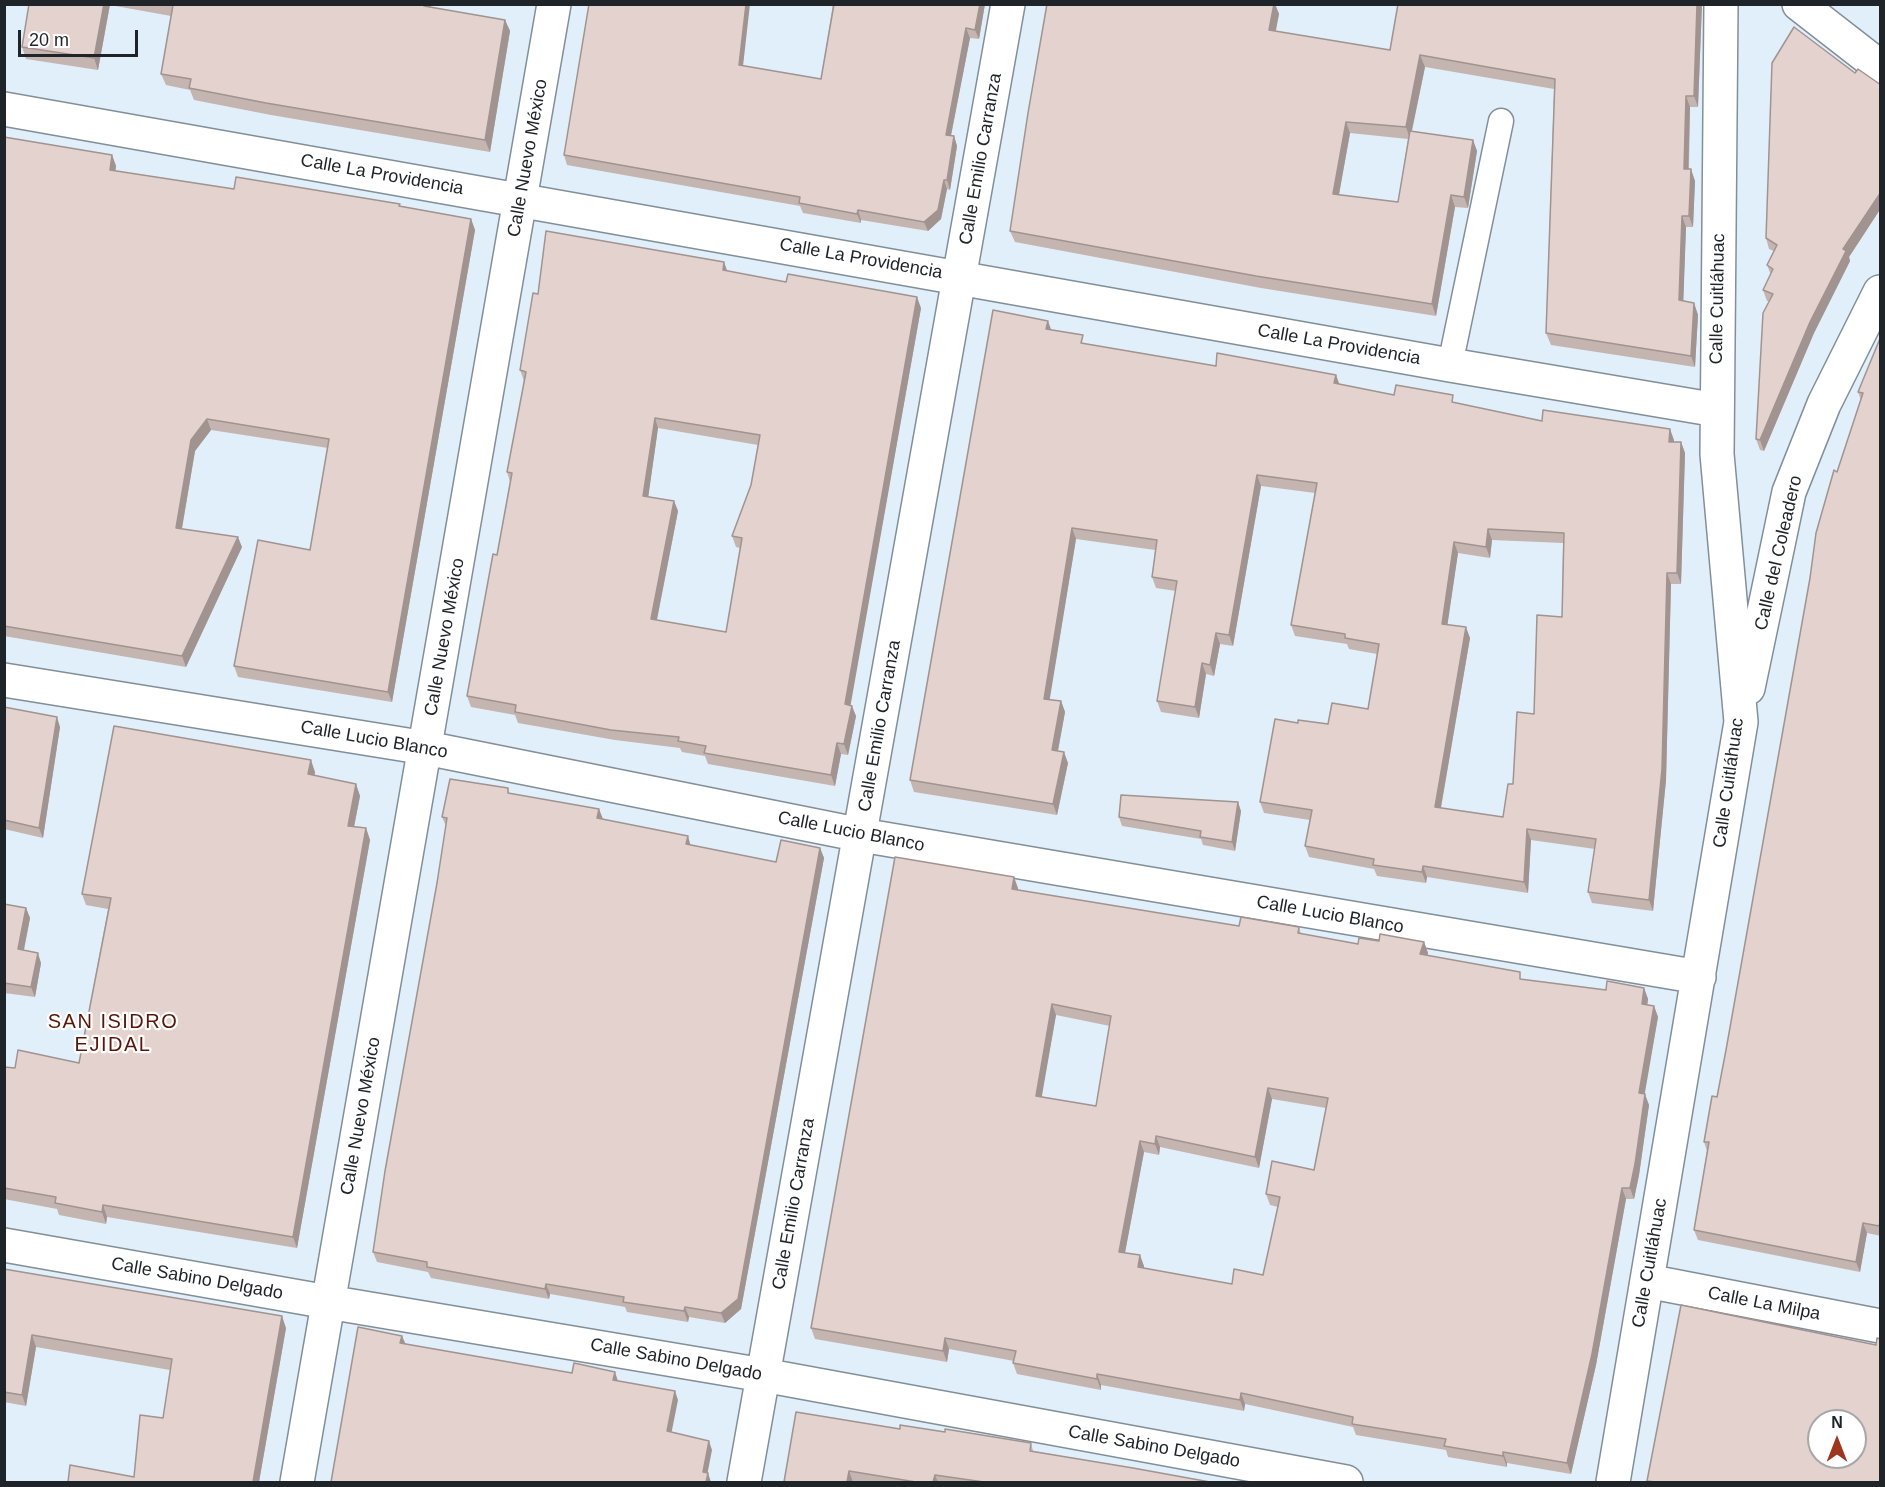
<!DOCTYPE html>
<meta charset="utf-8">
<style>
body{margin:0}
#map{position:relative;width:1885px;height:1487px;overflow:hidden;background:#e1effa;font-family:Helvetica,sans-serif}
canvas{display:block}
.frame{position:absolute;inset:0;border:6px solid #1e2427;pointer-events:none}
.north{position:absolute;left:1807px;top:1409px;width:60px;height:60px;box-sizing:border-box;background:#fff;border:2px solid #a5a7a9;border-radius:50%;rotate:0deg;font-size:16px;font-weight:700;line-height:24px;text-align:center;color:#1e2427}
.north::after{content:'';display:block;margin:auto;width:21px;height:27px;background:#9e351f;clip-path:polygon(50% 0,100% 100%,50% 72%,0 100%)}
.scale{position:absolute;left:18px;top:30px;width:120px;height:27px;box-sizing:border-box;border:3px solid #1e2427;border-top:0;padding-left:8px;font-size:18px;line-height:21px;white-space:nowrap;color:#1e2427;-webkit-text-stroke:4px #fff;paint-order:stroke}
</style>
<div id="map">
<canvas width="1885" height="1487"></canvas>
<div class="frame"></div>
<div class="north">N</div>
<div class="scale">20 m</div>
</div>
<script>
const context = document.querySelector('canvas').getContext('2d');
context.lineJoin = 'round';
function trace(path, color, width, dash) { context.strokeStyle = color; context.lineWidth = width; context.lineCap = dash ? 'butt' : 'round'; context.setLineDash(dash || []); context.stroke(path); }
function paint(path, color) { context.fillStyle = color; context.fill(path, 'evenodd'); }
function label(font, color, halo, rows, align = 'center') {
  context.font = font + ' Helvetica,sans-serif'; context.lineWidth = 4.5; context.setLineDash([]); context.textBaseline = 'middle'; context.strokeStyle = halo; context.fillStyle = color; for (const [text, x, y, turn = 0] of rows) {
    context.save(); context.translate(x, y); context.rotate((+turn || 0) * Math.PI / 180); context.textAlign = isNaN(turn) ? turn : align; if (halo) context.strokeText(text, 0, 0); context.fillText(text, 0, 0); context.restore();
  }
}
const service = new Path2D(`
 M 1450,365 L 1501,121`);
const minor = new Path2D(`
 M 1799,4 L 1880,67
 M 4,109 L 1450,365 L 1717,410
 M 4,680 L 426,748 L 861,835 L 1699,977
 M 1748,688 L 1789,492 L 1824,404 L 1880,292
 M 4,1245 L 328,1302 L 763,1375 L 1346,1482
 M 1647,1281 L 1880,1326
 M 297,1482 L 554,4
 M 744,1482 L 1008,4
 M 1613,1482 L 1741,722 L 1717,454 L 1721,4`);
trace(service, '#828f99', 27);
trace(minor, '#828f99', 36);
trace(service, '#fff', 24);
trace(minor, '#fff', 33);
paint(new Path2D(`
 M 29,4 L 431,4 L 430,8 L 505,20 L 510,31 L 490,152 L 271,115 L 194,100 L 190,90 L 166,85 L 161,74 L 171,16 L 110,5 L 98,70 L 26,59 L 22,47 Z
 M 833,4 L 985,4 L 979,39 L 970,38 L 951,136 L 954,136 L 957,146 L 950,190 L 947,189 L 941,219 L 928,231 L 861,220 L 861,223 L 803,213 L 800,206 L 567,165 L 564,155 L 743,66 L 821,79 Z
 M 1047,4 L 1275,4 L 1279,14 L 1275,31 L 1390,50 L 1398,4 L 1702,4 L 1698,107 L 1690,107 L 1689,169 L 1695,181 L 1693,227 L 1686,227 L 1683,301 L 1694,303 L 1698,315 L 1695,367 L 1551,345 L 1546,333 L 1554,89 L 1425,67 L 1412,131 L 1473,140 L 1477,151 L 1468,208 L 1455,207 L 1436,316 L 1261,288 L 1015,242 L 1010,231 ZM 1350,133 L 1408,139 L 1398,202 L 1339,195 Z
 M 1855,73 L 1881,85 L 1881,208 L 1849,257 L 1850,261 L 1814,333 L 1764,451 L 1760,450 L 1756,439 L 1769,301 L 1767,301 L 1763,290 L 1771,275 L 1767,265 L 1774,251 L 1769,249 L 1766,238 Z
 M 4,137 L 112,155 L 116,166 L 115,171 L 234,189 L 401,206 L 471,219 L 475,230 L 392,702 L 238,677 L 234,666 L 310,550 L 328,448 L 211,430 L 195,451 L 182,529 L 242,547 L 186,667 L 4,636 Z
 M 728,271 L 921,308 L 850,705 L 856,716 L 848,755 L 841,754 L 835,786 L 708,764 L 705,756 L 682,752 L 680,748 L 615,740 L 518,723 L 515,715 L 471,707 L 467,696 L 497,555 L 510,482 L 507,472 L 524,381 L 520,370 L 538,294 ZM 658,428 L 758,445 L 751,485 L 732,536 L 736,547 L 740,548 L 726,632 L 657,620 L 678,511 L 674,501 L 648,497 Z
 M 1051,330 L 1086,344 L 1216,366 L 1336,375 L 1339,384 L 1394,395 L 1456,403 L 1542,421 L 1674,440 L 1674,442 L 1681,442 L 1685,453 L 1681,584 L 1671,584 L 1666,780 L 1653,911 L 1592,903 L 1588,892 L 1595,849 L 1531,840 L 1528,893 L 1427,877 L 1426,883 L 1377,876 L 1374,869 L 1309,857 L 1305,846 L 1310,820 L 1264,813 L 1260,802 L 1298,723 L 1328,724 L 1368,709 L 1377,654 L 1349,649 L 1347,644 L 1295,636 L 1291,625 L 1315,493 L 1261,486 L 1233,646 L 1220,644 L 1214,676 L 1206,674 L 1199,718 L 1161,712 L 1157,701 L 1176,591 L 1156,588 L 1152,577 L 1155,550 L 1076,539 L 1049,700 L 1061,701 L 1065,712 L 1058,751 L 1068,763 L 1057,815 L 914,792 L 910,780 ZM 1492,540 L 1563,543 L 1562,617 L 1534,714 L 1503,817 L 1441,808 L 1470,638 L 1447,625 L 1458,553 L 1490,558 Z
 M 1881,336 L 1881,1236 L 1867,1233 L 1860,1272 L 1698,1240 L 1694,1230 L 1707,1151 L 1704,1142 L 1717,1097 L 1837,472 L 1861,400 L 1858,392 Z
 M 4,707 L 60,727 L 43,838 L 4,829 Z
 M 315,772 L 315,776 L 356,784 L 360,796 L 354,827 L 366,828 L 370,840 L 297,1248 L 107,1217 L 106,1224 L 59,1215 L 57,1209 L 4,1199 L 4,1067 L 15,1068 L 79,1063 L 108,909 L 86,905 L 82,894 Z
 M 508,788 L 509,793 L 691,845 L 776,862 L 820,848 L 824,858 L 741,1309 L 725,1323 L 689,1317 L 688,1322 L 627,1312 L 625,1307 L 550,1294 L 549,1299 L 431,1278 L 428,1272 L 377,1262 L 373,1252 L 437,883 L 446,826 L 442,817 Z
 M 1241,811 L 1235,851 L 1203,845 L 1201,839 L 1122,826 L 1119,817 Z
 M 1018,888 L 1018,890 L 1239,926 L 1299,927 L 1301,934 L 1358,944 L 1379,941 L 1424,942 L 1428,953 L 1427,956 L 1523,980 L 1606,990 L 1644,988 L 1648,999 L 1647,1005 L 1654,1006 L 1658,1017 L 1644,1094 L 1649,1105 L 1639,1175 L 1634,1199 L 1626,1199 L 1596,1365 L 1571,1474 L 1507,1463 L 1507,1467 L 1448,1457 L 1446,1450 L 1356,1435 L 1353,1427 L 1245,1404 L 1244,1411 L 1101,1385 L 1101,1390 L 1017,1374 L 1013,1363 L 1014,1361 L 949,1349 L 947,1362 L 815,1339 L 811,1328 ZM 1056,1015 L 1110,1026 L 1096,1106 L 1041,1097 ZM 1272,1099 L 1326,1108 L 1314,1170 L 1266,1194 L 1270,1205 L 1278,1207 L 1263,1275 L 1232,1284 L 1143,1268 L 1144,1266 L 1125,1253 L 1144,1152 L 1159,1155 L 1160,1147 L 1259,1168 Z
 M 4,904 L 26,908 L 30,918 L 24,950 L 41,963 L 35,997 L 4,993 Z
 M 4,1269 L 286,1328 L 259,1482 L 68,1482 L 134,1477 L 163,1418 L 170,1370 L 36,1347 L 26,1406 L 4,1402 Z
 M 900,1429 L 945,1432 L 1031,1443 L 1033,1451 L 1210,1482 L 784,1482 Z`), '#c4b5b1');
paint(new Path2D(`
 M 104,4 L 110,4 L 98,70 L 94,58 Z
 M 424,4 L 431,4 L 428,18 L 424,6 Z
 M 746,4 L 750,4 L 742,75 L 739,65 Z
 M 980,4 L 985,4 L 979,39 L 975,30 Z
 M 1274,4 L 1275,4 L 1279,14 L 1274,41 L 1269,30 Z
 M 1697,4 L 1702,4 L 1698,107 L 1694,96 Z
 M 505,20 L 510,31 L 490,152 L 485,140 Z
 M 966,28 L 970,38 L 949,145 L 946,135 Z
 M 1420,55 L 1425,67 L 1410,139 L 1406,127 Z
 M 1686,96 L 1690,107 L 1688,180 L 1684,169 Z
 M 1346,122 L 1350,133 L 1337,205 L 1333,194 Z
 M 954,136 L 957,146 L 950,190 L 947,180 Z
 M 1473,140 L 1477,151 L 1468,208 L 1464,197 Z
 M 112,155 L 116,166 L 114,181 L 110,170 Z
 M 1691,169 L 1695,181 L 1693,227 L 1689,216 Z
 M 944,180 L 947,189 L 941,219 L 928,231 L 924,222 Z
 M 1881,192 L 1881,208 L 1849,257 L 1850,261 L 1814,333 L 1764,451 L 1760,440 L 1810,322 L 1843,249 Z
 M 1451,195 L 1455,207 L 1436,316 L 1432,304 Z
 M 858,210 L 861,220 L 861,223 L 857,214 Z
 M 1682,216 L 1686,227 L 1683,312 L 1679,300 Z
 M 471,219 L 475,230 L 392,702 L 388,692 Z
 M 724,262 L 728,273 L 723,270 Z
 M 917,297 L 921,308 L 849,714 L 845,704 Z
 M 1694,303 L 1698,315 L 1695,367 L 1691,356 Z
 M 1048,321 L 1052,332 L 1046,329 Z
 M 1336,375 L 1340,386 L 1334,383 Z
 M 655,418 L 658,428 L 647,506 L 643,496 Z
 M 207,419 L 211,430 L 195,451 L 180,539 L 176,528 L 191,440 Z
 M 1670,429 L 1674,440 L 1673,453 L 1669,442 Z
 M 1681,442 L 1685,453 L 1681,584 L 1677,573 Z
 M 1257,475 L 1261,486 L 1233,646 L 1229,635 Z
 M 674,501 L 678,511 L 655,629 L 651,619 Z
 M 1072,528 L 1076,539 L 1048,710 L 1044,699 Z
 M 1488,529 L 1492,540 L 1490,558 L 1486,547 Z
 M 238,537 L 242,547 L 186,667 L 182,656 Z
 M 1454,542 L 1458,553 L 1446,635 L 1442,624 Z
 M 1667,573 L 1671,584 L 1666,780 L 1653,911 L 1649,900 Z
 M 1466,627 L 1470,638 L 1439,818 L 1435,807 Z
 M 1216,633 L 1220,644 L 1214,676 L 1210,665 Z
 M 1202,663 L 1206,674 L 1199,718 L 1195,707 Z
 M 1061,701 L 1065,712 L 1056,761 L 1052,750 Z
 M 852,706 L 856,716 L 848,755 L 844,744 Z
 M 57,717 L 60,727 L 43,838 L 39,828 Z
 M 837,743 L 841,754 L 835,786 L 831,775 Z
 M 1064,752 L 1068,763 L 1057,815 L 1053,804 Z
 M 311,760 L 315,772 L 312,786 L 308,774 Z
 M 356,784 L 360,796 L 352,837 L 348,826 Z
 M 1238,802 L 1241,811 L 1235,851 L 1232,842 Z
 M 599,809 L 603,819 L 597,818 Z
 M 366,828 L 370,840 L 297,1248 L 293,1237 Z
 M 1527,829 L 1531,840 L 1528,893 L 1524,882 Z
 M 688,836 L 691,847 L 686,844 Z
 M 820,848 L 824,858 L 741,1309 L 725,1323 L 721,1313 Z
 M 1423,866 L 1427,877 L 1426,883 L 1422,872 Z
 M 1014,877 L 1018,888 L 1016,900 L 1012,889 Z
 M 26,908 L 30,918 L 22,959 L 18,949 Z
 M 1424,942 L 1428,953 L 1424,965 L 1420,954 Z
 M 38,953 L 41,963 L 35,997 L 31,987 Z
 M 1644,988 L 1648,999 L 1646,1015 L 1642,1004 Z
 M 1052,1004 L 1056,1015 L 1040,1107 L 1036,1096 Z
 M 1654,1006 L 1658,1017 L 1643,1104 L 1639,1093 Z
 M 1268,1088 L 1272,1099 L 1259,1168 L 1255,1157 Z
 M 1645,1094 L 1649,1105 L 1639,1175 L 1634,1199 L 1630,1188 Z
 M 1156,1136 L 1160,1147 L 1159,1155 L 1155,1144 Z
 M 1140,1141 L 1144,1152 L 1123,1263 L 1119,1252 Z
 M 1622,1188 L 1626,1199 L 1596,1365 L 1571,1474 L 1567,1463 Z
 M 103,1205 L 107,1217 L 106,1224 L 102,1212 Z
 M 1863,1223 L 1867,1233 L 1860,1272 L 1856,1262 Z
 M 1140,1255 L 1144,1266 L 1142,1278 L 1138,1267 Z
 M 546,1284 L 550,1294 L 549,1299 L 545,1289 Z
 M 685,1307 L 689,1317 L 688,1322 L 684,1311 Z
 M 282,1316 L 286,1328 L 259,1482 L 253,1482 Z
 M 32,1335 L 36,1347 L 26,1406 L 22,1395 Z
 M 402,1336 L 406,1345 L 400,1343 Z
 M 945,1338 L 949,1349 L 947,1362 L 943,1351 Z
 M 615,1372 L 618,1381 L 613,1380 Z
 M 1097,1374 L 1101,1385 L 1101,1390 L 1097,1379 Z
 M 675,1391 L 678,1400 L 670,1440 L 667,1431 Z
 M 1241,1393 L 1245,1404 L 1244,1411 L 1240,1400 Z
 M 709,1441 L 712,1450 L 706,1481 L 703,1472 Z
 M 1503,1452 L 1507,1463 L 1507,1467 L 1503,1456 Z
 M 849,1471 L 853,1482 L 847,1482 Z
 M 708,1473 L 711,1482 L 706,1482 Z
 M 935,1475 L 938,1482 L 933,1482 Z`), '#a09390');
const building = new Path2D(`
 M 29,4 L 104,4 L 94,58 L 22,47 Z
 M 170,4 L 424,4 L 424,6 L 505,20 L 485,140 L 266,103 L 189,88 L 191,79 L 161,74 L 173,5 Z
 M 589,4 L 746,4 L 739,65 L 821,79 L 834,4 L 980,4 L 975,30 L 966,28 L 946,135 L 954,136 L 947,180 L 944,180 L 938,210 L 924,222 L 858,210 L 857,214 L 799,203 L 800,197 L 564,155 Z
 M 1047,4 L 1274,4 L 1269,30 L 1390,50 L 1398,4 L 1697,4 L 1694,96 L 1686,96 L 1684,169 L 1691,169 L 1689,216 L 1682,216 L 1679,300 L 1694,303 L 1691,356 L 1546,333 L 1555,79 L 1420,55 L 1406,127 L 1346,122 L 1333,194 L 1398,202 L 1410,131 L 1473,140 L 1464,197 L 1451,195 L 1432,304 L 1256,276 L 1010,231 L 1028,113 Z
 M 1794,27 L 1855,73 L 1858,69 L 1881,85 L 1881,192 L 1843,249 L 1846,251 L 1810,322 L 1760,440 L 1756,439 L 1763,313 L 1773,294 L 1763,290 L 1773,269 L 1767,265 L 1777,245 L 1766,238 L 1772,63 Z
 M 4,137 L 112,155 L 110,170 L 234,189 L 236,177 L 400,204 L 399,206 L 471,219 L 388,692 L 234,666 L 258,540 L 310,550 L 329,439 L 207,419 L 191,440 L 176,528 L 238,537 L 182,656 L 4,626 Z
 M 546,231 L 724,262 L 723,270 L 786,282 L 788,274 L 917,297 L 845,704 L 852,706 L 844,744 L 837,743 L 831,775 L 704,753 L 706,746 L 678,741 L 679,737 L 611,730 L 515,712 L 516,705 L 467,696 L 493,554 L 497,555 L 512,473 L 507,472 L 526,372 L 520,370 L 533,293 L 538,294 ZM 655,418 L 760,435 L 751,485 L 732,536 L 742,538 L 726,632 L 651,619 L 674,501 L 643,496 Z
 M 993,310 L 1048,321 L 1046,329 L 1083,335 L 1081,343 L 1216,366 L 1217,353 L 1336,375 L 1334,383 L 1394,395 L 1396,385 L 1453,395 L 1452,402 L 1542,421 L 1543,410 L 1670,429 L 1669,442 L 1681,442 L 1677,573 L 1667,573 L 1662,769 L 1649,900 L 1588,892 L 1596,839 L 1527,829 L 1524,882 L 1423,866 L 1422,872 L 1373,865 L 1374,859 L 1305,846 L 1312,810 L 1260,802 L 1275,719 L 1298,723 L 1298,720 L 1328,724 L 1332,703 L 1368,709 L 1379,644 L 1345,638 L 1345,634 L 1291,625 L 1317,483 L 1257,475 L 1229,635 L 1216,633 L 1210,665 L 1202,663 L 1195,707 L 1157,701 L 1177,581 L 1152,577 L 1157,540 L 1072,528 L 1044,699 L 1061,701 L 1052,750 L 1064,752 L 1053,804 L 910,780 ZM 1488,529 L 1564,533 L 1562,617 L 1537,615 L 1534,714 L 1517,712 L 1513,784 L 1508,784 L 1503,817 L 1435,807 L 1466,627 L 1442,624 L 1454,542 L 1486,547 Z
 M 1881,336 L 1881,1218 L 1879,1226 L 1863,1223 L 1856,1262 L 1694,1230 L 1709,1142 L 1704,1142 L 1712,1096 L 1717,1097 L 1726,1050 L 1810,578 L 1816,533 L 1834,470 L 1837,472 L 1863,393 L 1858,392 Z
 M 4,707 L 57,717 L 39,828 L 4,820 Z
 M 114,726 L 311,760 L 308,774 L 356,784 L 348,826 L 366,828 L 293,1237 L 103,1205 L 102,1212 L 55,1203 L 56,1197 L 4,1188 L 4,1067 L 15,1068 L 18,1050 L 79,1063 L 111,898 L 82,894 Z
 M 450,779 L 508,788 L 508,793 L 599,809 L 597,818 L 688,836 L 686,844 L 776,862 L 781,840 L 820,848 L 738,1299 L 721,1313 L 685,1307 L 684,1311 L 623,1302 L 624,1297 L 546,1284 L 545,1289 L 427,1267 L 427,1262 L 373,1252 L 385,1171 L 437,883 L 447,818 L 442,817 Z
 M 1121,795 L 1238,802 L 1232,842 L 1200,837 L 1201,831 L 1119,817 Z
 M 895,857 L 1014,877 L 1012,889 L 1239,926 L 1241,917 L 1299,927 L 1298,933 L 1358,944 L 1359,938 L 1379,941 L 1380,934 L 1424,942 L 1420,954 L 1520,972 L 1520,979 L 1606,990 L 1607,981 L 1644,988 L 1642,1004 L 1654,1006 L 1639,1093 L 1645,1094 L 1635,1164 L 1630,1188 L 1622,1188 L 1592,1354 L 1567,1463 L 1503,1452 L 1503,1456 L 1444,1446 L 1446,1439 L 1352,1424 L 1353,1417 L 1241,1393 L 1240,1400 L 1097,1374 L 1097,1379 L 1013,1363 L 1016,1351 L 945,1338 L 943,1351 L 811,1328 ZM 1052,1004 L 1111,1016 L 1096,1106 L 1036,1096 ZM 1268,1088 L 1328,1098 L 1314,1170 L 1272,1161 L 1266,1194 L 1280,1197 L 1263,1275 L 1234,1269 L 1232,1284 L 1138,1267 L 1140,1255 L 1119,1252 L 1140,1141 L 1155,1144 L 1156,1136 L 1255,1157 Z
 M 4,904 L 26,908 L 18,949 L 38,953 L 31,987 L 4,983 Z
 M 4,1269 L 282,1316 L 253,1482 L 68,1482 L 70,1465 L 134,1477 L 140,1415 L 163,1418 L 172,1359 L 32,1335 L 22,1395 L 4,1392 Z
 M 1681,1305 L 1876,1345 L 1877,1338 L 1881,1339 L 1881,1482 L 1655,1482 L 1647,1481 ZM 1819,1421 L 1855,1421 L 1855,1457 L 1819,1457 Z
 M 358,1327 L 402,1336 L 400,1343 L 572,1373 L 574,1363 L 615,1372 L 613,1380 L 675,1391 L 667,1431 L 709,1441 L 703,1472 L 708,1473 L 706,1482 L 331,1482 Z
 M 796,1412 L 900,1429 L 900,1425 L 945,1432 L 945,1429 L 1031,1443 L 1030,1451 L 1133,1468 L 1210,1482 L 984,1482 L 935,1475 L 933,1482 L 916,1482 L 849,1471 L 847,1482 L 784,1482 Z`);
paint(building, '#e4d2ce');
trace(building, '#a09390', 1.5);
label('18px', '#1e2427', '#fff', [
 ["Calle Nuevo México",528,158,-80],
 ["Calle Emilio Carranza",981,159,-80],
 ["Calle La Providencia",382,175,10],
 ["Calle La Providencia",861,259,10],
 ["Calle Cuitláhuac",1718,299,-89],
 ["Calle La Providencia",1339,345,10],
 ["Calle del Coleadero",1779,553,-77],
 ["Calle Nuevo México",445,637,-80],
 ["Calle Emilio Carranza",880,726,-80],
 ["Calle Lucio Blanco",374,740,10],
 ["Calle Cuitláhuac",1729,783,-82],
 ["Calle Lucio Blanco",851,832,11],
 ["Calle Lucio Blanco",1330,915,10],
 ["Calle Nuevo México",361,1116,-80],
 ["Calle Emilio Carranza",794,1204,-80],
 ["Calle Cuitláhuac",1650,1263,-80],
 ["Calle Sabino Delgado",197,1279,10],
 ["Calle La Milpa",1764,1304,11],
 ["Calle Sabino Delgado",676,1360,10],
 ["Calle Sabino Delgado",1154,1447,10]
]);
context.letterSpacing = '1.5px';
label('20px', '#591709', '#fff', [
 ["SAN ISIDRO",113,1022],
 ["EJIDAL",113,1045]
]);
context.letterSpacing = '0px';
</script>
